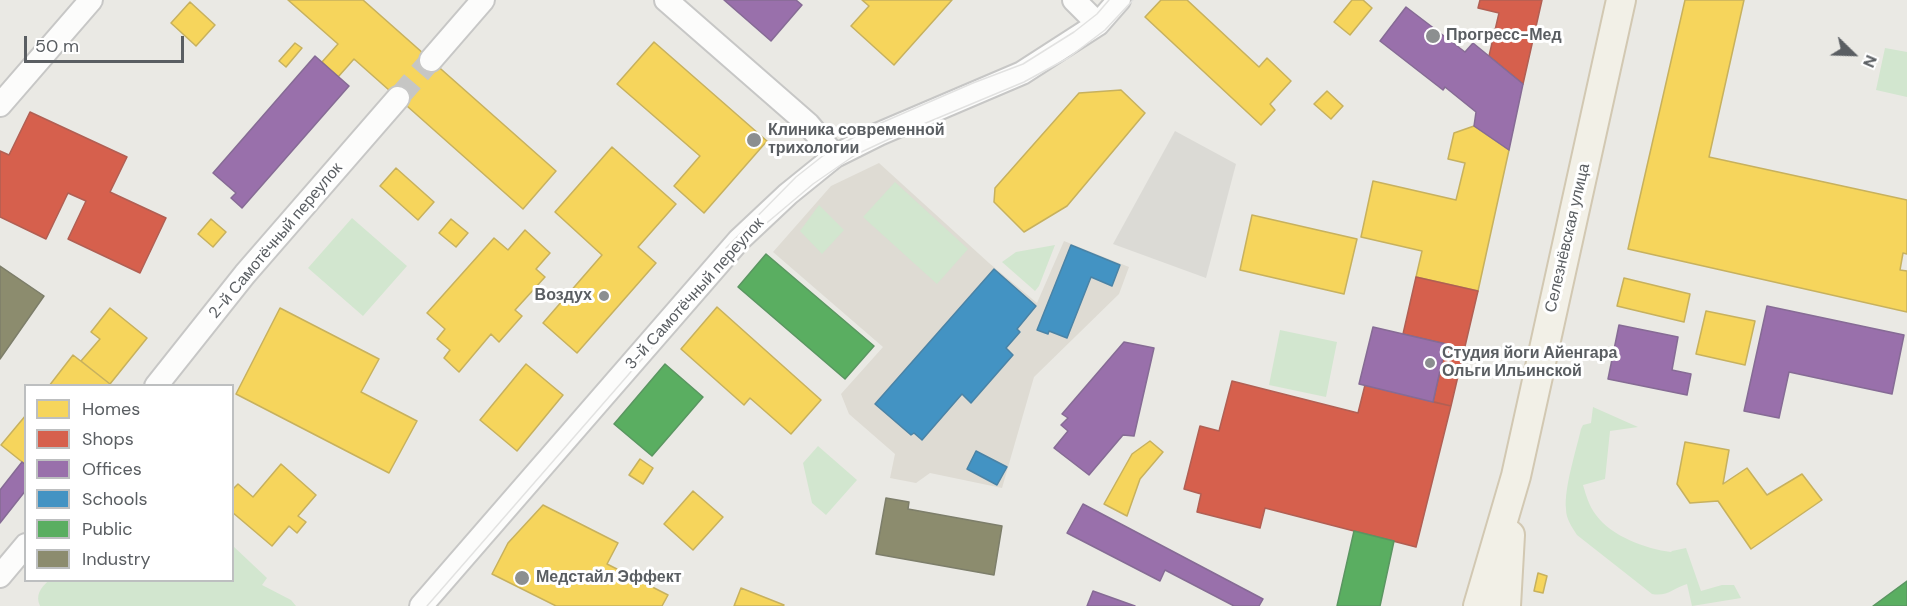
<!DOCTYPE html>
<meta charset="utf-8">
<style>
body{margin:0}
#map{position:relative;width:1907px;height:606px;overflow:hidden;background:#eae9e4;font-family:"DM Sans",sans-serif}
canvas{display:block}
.legend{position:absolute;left:24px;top:384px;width:210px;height:198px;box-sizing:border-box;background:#fff;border:2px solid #bdbfc0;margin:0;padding:8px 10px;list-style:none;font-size:18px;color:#5a5e62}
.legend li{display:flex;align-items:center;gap:12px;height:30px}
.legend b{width:30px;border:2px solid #bdbfc0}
.north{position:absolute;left:1823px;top:24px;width:60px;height:60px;-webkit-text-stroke:4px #fff;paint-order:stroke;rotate:113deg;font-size:16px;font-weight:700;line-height:24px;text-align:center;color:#5a5e62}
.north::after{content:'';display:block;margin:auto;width:21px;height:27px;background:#5a5e62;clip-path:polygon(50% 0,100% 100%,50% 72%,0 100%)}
.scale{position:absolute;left:24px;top:36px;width:160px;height:27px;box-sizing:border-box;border:3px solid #5a5e62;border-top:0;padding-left:8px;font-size:18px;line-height:21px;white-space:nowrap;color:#5a5e62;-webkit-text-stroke:4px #fff;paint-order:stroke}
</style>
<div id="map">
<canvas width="1907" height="606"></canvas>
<ul class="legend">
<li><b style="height:16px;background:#f6d55c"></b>Homes</li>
<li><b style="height:16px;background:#d6604d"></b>Shops</li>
<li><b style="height:16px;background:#9970ab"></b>Offices</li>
<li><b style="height:16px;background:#4393c3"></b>Schools</li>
<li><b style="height:16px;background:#5aae61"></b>Public</li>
<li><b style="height:16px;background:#8c8c6e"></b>Industry</li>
</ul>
<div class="north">N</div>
<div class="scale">50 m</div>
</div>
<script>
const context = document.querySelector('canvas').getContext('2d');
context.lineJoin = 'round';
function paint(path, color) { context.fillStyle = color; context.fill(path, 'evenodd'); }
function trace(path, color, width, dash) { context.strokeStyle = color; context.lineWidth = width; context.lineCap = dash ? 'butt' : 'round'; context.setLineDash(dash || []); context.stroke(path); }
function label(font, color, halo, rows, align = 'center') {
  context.font = font + ' "DM Sans",sans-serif'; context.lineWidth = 6; context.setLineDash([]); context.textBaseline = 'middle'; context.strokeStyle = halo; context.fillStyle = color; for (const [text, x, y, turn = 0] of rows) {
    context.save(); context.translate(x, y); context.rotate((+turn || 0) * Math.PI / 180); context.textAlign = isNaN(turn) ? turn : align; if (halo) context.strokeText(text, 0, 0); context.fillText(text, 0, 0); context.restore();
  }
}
paint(new Path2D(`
 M 1175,131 L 1236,164 L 1206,278 L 1113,244 Z`), '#dbdad5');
paint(new Path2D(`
 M 879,163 L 989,263 L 1037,303 L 1064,241 L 1129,267 L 1119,294 L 1034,377 L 1002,488 L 930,473 L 916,483 L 890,478 L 895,454 L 849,414 L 841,394 L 883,347 L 773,252 L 831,186 Z`), '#dedbd3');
paint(new Path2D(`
 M 1885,48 L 1907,52 L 1907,97 L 1876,90 Z
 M 895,182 L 968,249 L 937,284 L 863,217 Z
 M 819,205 L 844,230 L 822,254 L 800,231 Z
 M 352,218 L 407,266 L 363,316 L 308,268 Z
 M 1055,245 L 1039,286 L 1035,291 L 1002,262 L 1016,252 Z
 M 1280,330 L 1337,342 L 1326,397 L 1269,385 Z
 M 1593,407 L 1638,427 L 1610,431 L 1605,479 L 1583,485 C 1586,495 1589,506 1596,515 C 1611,536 1646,549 1671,552 L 1672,551 L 1686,548 L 1701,591 L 1722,585 L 1734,585 L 1741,598 L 1692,606 L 1687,584 C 1674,588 1667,597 1652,594 L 1577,535 C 1572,527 1566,519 1566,509 C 1564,488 1576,451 1581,429 L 1583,425 L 1591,423 Z
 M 818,446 L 857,480 L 826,515 L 812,503 L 803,463 Z
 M 233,546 L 267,578 L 262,585 L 291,600 L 296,606 L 40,606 C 35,595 41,588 48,581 L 232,580 Z`), '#d2e6cf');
const homes = new Path2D(`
 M 288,0 L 363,0 L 556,171 L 523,209 L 354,59 L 338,77 L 322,62 L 338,44 Z
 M 862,0 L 952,0 L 894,65 L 851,26 L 869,6 Z
 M 1161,0 L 1187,0 L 1259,67 L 1267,58 L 1291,81 L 1270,104 L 1275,110 L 1261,125 L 1145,17 Z
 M 1352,0 L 1363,0 L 1372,8 L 1350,35 L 1334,22 Z
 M 1685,0 L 1744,0 L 1709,157 L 1907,200 L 1907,254 L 1903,253 L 1900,270 L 1907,271 L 1907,312 L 1628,249 Z
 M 190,2 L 215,25 L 196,46 L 171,23 Z
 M 654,42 L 767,141 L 704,213 L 674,186 L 700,156 L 617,84 Z
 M 295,43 L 302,48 L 286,67 L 279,61 Z
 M 1121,90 L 1145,113 L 1067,206 L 1024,232 L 994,202 L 995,188 L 1079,93 Z
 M 1327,91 L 1343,106 L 1331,119 L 1314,104 Z
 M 1474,126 L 1509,150 L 1478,291 L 1416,277 L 1422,251 L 1361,237 L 1373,181 L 1456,200 L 1465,163 L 1448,159 L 1454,133 Z
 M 612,147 L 676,204 L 638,247 L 656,263 L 577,353 L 543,323 L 602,255 L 555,212 Z
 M 396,168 L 434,202 L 418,220 L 380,186 Z
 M 1252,215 L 1357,239 L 1344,294 L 1240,270 Z
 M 211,219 L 226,232 L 213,247 L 198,234 Z
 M 451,219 L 468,233 L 456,247 L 439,233 Z
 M 525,230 L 550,253 L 536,269 L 545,277 L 515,310 L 522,316 L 499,342 L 491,334 L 459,372 L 444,358 L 450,350 L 437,339 L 445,329 L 427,313 L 494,238 L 508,250 Z
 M 1624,278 L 1690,294 L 1684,322 L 1617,306 Z
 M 717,307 L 821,400 L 791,434 L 750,398 L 744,405 L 681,349 Z
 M 110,308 L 147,338 L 110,384 L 81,361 L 100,339 L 91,332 Z
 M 280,308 L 379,359 L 361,392 L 417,421 L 389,473 L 236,394 Z
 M 1706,311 L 1755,321 L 1745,365 L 1696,354 Z
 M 73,355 L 110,384 L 109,386 L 49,386 Z
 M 526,364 L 563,395 L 517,451 L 480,420 Z
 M 26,415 L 26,465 L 1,445 Z
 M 1150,441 L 1163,452 L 1140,479 L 1127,516 L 1104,504 L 1132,454 Z
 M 1685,442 L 1729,450 L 1723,484 L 1747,468 L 1767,495 L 1802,474 L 1822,500 L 1751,549 L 1718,501 L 1690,503 L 1677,484 Z
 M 640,459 L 653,468 L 643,484 L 629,475 Z
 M 281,464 L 316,495 L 298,516 L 306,522 L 301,528 L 297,533 L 289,526 L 272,546 L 232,512 L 232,490 L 238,484 L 253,497 Z
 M 693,491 L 723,517 L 693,550 L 664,524 Z
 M 543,505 L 618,543 L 607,564 L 668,595 L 662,606 L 556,606 L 492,574 L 508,543 Z
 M 1538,573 L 1547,576 L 1543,593 L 1534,591 Z
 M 741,588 L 784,605 L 783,606 L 734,606 Z`);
paint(homes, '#f6d55c');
trace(homes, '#c7b15e', 1.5);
const shops = new Path2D(`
 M 1480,0 L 1542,0 L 1523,84 L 1489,56 L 1499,13 L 1478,8 Z
 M 30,112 L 127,157 L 110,192 L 166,218 L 140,273 L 68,239 L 86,201 L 68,193 L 46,239 L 0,217 L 0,151 L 9,155 Z
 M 1416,277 L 1478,291 L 1451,406 L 1433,402 L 1446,344 L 1403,334 Z
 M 1232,381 L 1358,413 L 1365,385 L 1451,406 L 1416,547 L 1265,508 L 1260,528 L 1197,512 L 1201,494 L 1184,489 L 1200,426 L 1219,431 Z`);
paint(shops, '#d6604d');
trace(shops, '#b15f53', 1.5);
const offices = new Path2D(`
 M 724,0 L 796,0 L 802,5 L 771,41 Z
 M 1406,7 L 1465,52 L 1473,43 L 1523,84 L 1509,150 L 1474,126 L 1476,112 L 1445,87 L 1443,90 L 1380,41 Z
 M 315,56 L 349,86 L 242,208 L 231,198 L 236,193 L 213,173 Z
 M 1767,306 L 1904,335 L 1892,394 L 1789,372 L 1779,418 L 1744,411 Z
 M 1619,325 L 1678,337 L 1672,370 L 1691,374 L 1687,395 L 1608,379 Z
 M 1373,327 L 1446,344 L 1433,402 L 1359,384 Z
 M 1124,342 L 1154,348 L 1134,436 L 1123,435 L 1089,475 L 1054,448 L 1068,431 L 1061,425 L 1068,418 L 1062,414 Z
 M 22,462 L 26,465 L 26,490 L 0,523 L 0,490 Z
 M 1083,504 L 1263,599 L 1259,606 L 1234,606 L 1165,570 L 1160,581 L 1067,533 Z
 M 1093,591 L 1135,606 L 1087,606 Z`);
paint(offices, '#9970ab');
trace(offices, '#866b95', 1.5);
const schools = new Path2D(`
 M 1071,245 L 1120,265 L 1112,286 L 1091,277 L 1067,338 L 1049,331 L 1048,334 L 1037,330 Z
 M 994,269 L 1036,306 L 1017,329 L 1020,332 L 1006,348 L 1013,355 L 971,403 L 962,394 L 922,440 L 914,433 L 911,435 L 875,404 Z
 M 976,451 L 1007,467 L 997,485 L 967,469 Z`);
paint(schools, '#4393c3');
trace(schools, '#4a83a6', 1.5);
const public = new Path2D(`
 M 766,254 L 874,346 L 845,379 L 738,287 Z
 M 665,364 L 703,397 L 652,456 L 614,424 Z
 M 1354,531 L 1394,541 L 1380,606 L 1337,606 Z
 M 1907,581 L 1907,606 L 1873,606 Z`);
paint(public, '#5aae61');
trace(public, '#5a9661', 1.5);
const industry = new Path2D(`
 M 0,266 L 44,296 L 0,359 Z
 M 886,498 L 909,502 L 908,509 L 1002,526 L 994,575 L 876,554 Z`);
paint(industry, '#8c8c6e');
trace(industry, '#7d7e6a', 1.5);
trace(new Path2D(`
 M 398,98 L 431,60`), '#c6c6c4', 22, [22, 11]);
const minor = new Path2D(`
 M 666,0 L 808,124 L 835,156
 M 1074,0 L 1098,24
 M 431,60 L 483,0
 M 0,105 L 91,0
 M 156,386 L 245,274 L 398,98
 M 0,576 L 26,545
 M 421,606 L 739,240 L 788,194 L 835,156 L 879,134 L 1022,73 L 1098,24 L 1119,0`);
const major = new Path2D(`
 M 1478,606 L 1516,476 L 1621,0
 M 1506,606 L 1510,535`);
trace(minor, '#c7c7c6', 26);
trace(major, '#d2c8b2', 32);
trace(minor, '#fcfcfb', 22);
trace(major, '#f2f0e7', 28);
trace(new Path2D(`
 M 726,248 L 796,177 L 829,151 L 874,126 L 973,83 L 1023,64 L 1074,32 L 1097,14 L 1109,0
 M 427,606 L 743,243 L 813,184 L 855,155 L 902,133 L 1024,82 L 1068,58 L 1105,30 L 1133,0`), '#e2e2e1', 1.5);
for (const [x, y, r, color] of [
 [1433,36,8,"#8c8f90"],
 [754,140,8,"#8c8f90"],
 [604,296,6,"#8c8f90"],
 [1430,363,6,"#8c8f90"],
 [522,578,8,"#8c8f90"]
]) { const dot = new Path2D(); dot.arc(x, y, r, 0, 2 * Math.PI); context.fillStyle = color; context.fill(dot); trace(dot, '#fff', 2); }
label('bold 16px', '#5a5e62', '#fff', [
 ["Прогресс-Мед",1446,36],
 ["Клиника современной",768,131],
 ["трихологии",768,149],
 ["Воздух",592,296,"right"],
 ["Студия йоги Айенгара",1442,354],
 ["Ольги Ильинской",1442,372],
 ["Медстайл Эффект",536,578]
], 'left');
label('16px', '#5a5e62', '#fff', [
 ["Селезнёвская улица",1568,238,-77],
 ["2-й Самотёчный переулок",276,241,-50],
 ["3-й Самотёчный переулок",695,294,-48]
]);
</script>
